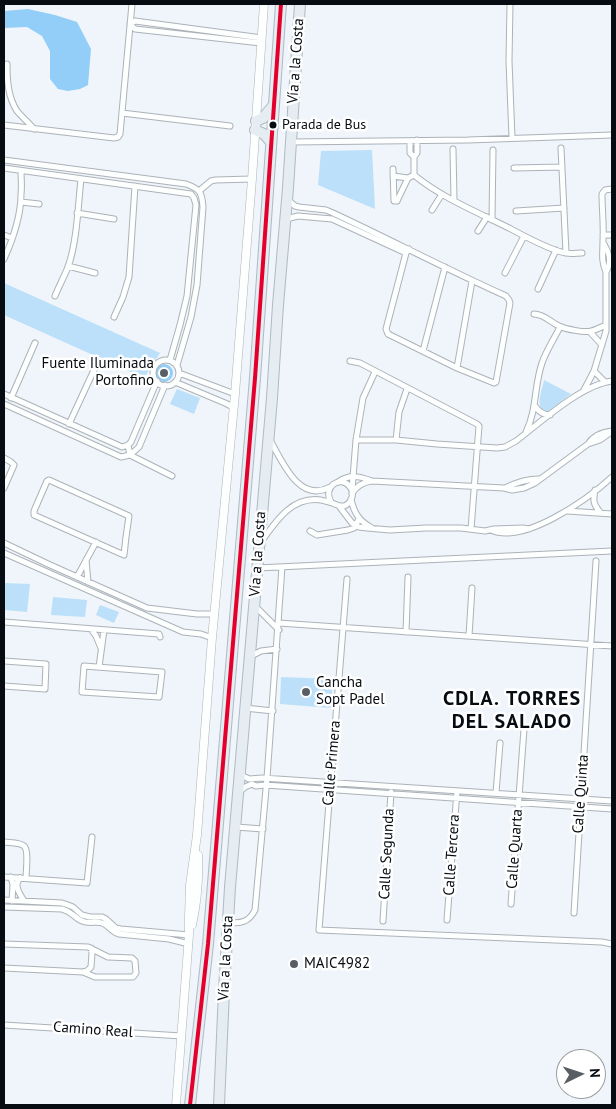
<!DOCTYPE html>
<meta charset="utf-8">
<style>
body{margin:0}
#map{position:relative;width:616px;height:1109px;overflow:hidden;background:#eff5fa;font-family:"PT Sans",sans-serif}
canvas{display:block}
.frame{position:absolute;inset:0;border:5px solid #060c11;pointer-events:none}
.north{position:absolute;left:556px;top:1049px;width:50px;height:50px;box-sizing:border-box;background:#fff;border:1px solid #9b9ea0;border-radius:50%;rotate:86deg;font-size:14px;font-weight:700;line-height:20px;text-align:center;color:#060c11}
.north::after{content:'';display:block;margin:auto;width:18px;height:22px;background:#585e63;clip-path:polygon(50% 0,100% 100%,50% 72%,0 100%)}
</style>
<div id="map">
<canvas width="616" height="1109"></canvas>
<div class="frame"></div>
<div class="north">N</div>
</div>
<script>
const context = document.querySelector('canvas').getContext('2d');
context.lineJoin = 'round';
function paint(path, color) { context.fillStyle = color; context.fill(path, 'evenodd'); }
function trace(path, color, width, dash) { context.strokeStyle = color; context.lineWidth = width; context.lineCap = dash ? 'butt' : 'round'; context.setLineDash(dash || []); context.stroke(path); }
function label(font, color, halo, rows, align = 'center') {
  context.font = font + ' "PT Sans",sans-serif'; context.lineWidth = 5; context.setLineDash([]); context.textBaseline = 'middle'; context.strokeStyle = halo; context.fillStyle = color; for (const [text, x, y, turn = 0] of rows) {
    context.save(); context.translate(x, y); context.rotate((+turn || 0) * Math.PI / 180); context.textAlign = isNaN(turn) ? turn : align; if (halo) context.strokeText(text, 0, 0); context.fillText(text, 0, 0); context.restore();
  }
}
paint(new Path2D(`
 M 372,150 L 375,209 L 318,185 L 321,151 Z
 M 4,283 L 160,353 L 144,378 L 4,315 Z
 M 544,380 L 571,394 L 547,412 L 543,411 C 536,403 542,390 544,380 Z
 M 177,389 L 200,398 L 194,414 L 170,404 Z
 M 4,583 L 30,584 L 27,612 L 4,610 Z
 M 53,597 L 87,600 L 85,617 L 51,615 Z
 M 100,605 L 119,612 L 114,623 L 96,615 Z
 M 281,677 L 333,679 L 331,708 L 280,704 Z`), '#bce0f9');
paint(new Path2D(`
 M 28,9 L 55,15 L 77,22 L 91,49 L 88,85 L 80,89 L 68,91 L 58,89 L 50,79 L 50,51 L 42,36 L 27,27 L 4,28 L 4,11 Z
 M155 373a9 9 0 1 1 18 0a9 9 0 1 1-18 0Z`), '#92cef7');
const street = new Path2D(`
 M 510,4 L 509,61 L 512,138
 M 261,43 L 135,29 L 130,24 L 135,21 L 262,38
 M 7,64 C 7,81 8,97 17,111 C 22,117 29,123 34,129
 M 122,113 L 230,126
 M 4,125 L 114,138 L 118,137 L 120,134 L 132,4
 M 410,141 L 410,153 L 414,157 L 414,175 C 442,198 477,212 509,228 C 524,236 551,251 566,253 C 571,254 577,253 582,253
 M 291,142 L 468,140 L 612,135
 M 561,148 L 566,253
 M 453,149 L 454,200
 M 414,157 L 417,153 L 417,140
 M 4,160 L 186,184 C 200,189 202,192 203,207 L 197,285 L 191,317 L 177,365
 M 4,168 L 191,194 L 194,198 L 196,205 L 187,296 L 180,325 L 170,360
 M 514,168 L 562,167
 M 393,169 L 394,201 L 397,201
 M 393,176 L 408,178
 M 199,191 L 211,181 L 215,180 L 252,179
 M 288,200 L 295,206 L 299,207 L 326,210 L 333,213 C 391,240 448,270 506,296 L 509,300 L 510,303 L 496,382 L 494,383 L 457,368 L 388,334 L 386,329 L 406,253 L 409,249
 M 397,201 L 408,178 L 414,175
 M 21,202 L 39,204
 M 432,210 L 442,194
 M 516,211 L 564,208
 M 77,213 L 114,219
 M 492,220 L 493,150
 M 286,221 L 290,218 L 298,216 L 332,219 L 406,253
 M 478,231 L 487,217
 M 4,235 L 12,238
 M 603,235 L 612,235
 M 604,244 C 609,252 612,263 606,272
 M 4,259 C 13,239 21,217 21,194 C 22,186 21,178 21,171
 M 68,266 L 95,273
 M 505,273 L 524,236
 M 538,289 L 556,250
 M 55,296 C 59,286 64,277 68,267 C 77,242 78,206 81,179
 M 534,314 C 544,314 550,322 559,326 C 565,329 585,333 591,331 C 596,330 601,327 606,325
 M 114,317 L 123,297 L 129,277 L 135,186
 M 590,332 L 602,345
 M 423,351 L 445,267
 M153 373a13 13 0 1 1 26 0a13 13 0 1 1-26 0Z
 M 350,361 L 360,363 L 477,424 L 479,426 L 471,529
 M 457,368 L 472,281
 M 594,371 L 605,382
 M 179,373 L 235,394
 M 175,382 L 225,403 L 233,407
 M 584,390 L 594,371 L 606,331 L 606,272 C 601,261 603,252 603,241 C 604,225 602,210 602,194 L 605,190 L 612,189
 M 4,394 L 122,447 L 128,445 L 131,442 L 157,381
 M 11,398 L 35,343
 M 4,404 L 121,457 L 130,455 L 139,447 L 165,385
 M 535,406 C 539,412 543,415 550,415
 M 69,424 L 94,370
 M 526,432 C 537,410 534,386 542,363 C 546,351 554,339 560,327
 M 270,440 C 282,461 299,504 330,487
 M 356,440 L 396,440 L 437,444 L 497,448 L 505,447 L 516,441 C 542,421 581,385 612,381
 M 396,440 L 399,412 L 407,389
 M 588,444 L 600,440 L 610,433
 M 128,445 L 130,455 L 172,476
 M 4,458 L 11,462 L 14,465 L 4,488
 M 49,480 L 129,516 L 126,537 L 124,555 L 34,515 L 34,511 L 47,481 Z
 M 338,482 C 350,474 359,476 372,481
 M 505,488 C 515,483 528,479 539,479
 M 352,490 L 356,440 L 363,398 L 375,372
 M 595,490 C 593,500 593,504 600,512
 M 352,493 C 357,486 363,482 372,481 L 504,488 L 512,490 L 524,488 L 535,483 L 588,444 C 593,436 603,432 612,431
 M 351,499 C 354,513 359,521 372,528
 M 339,506 L 352,523 L 359,527 L 367,528 L 390,530 L 426,528 L 461,528 L 485,531 L 494,529 L 523,528 L 529,529
 M 567,511 L 612,514
 M 491,530 C 524,545 588,499 612,477
 M 310,531 L 317,535 L 348,530 L 354,528 L 359,519
 M 261,542 C 276,521 292,496 321,500 C 324,501 327,501 329,502 C 334,503 338,507 344,506 C 352,503 355,493 350,487 C 341,474 322,487 331,502
 M 4,543 L 48,564 L 147,608 L 197,614 L 215,614
 M 4,553 L 183,632 L 201,634 L 212,638
 M 86,560 L 88,582
 M 257,568 L 612,551
 M 77,577 L 96,542
 M 347,579 L 330,790 L 319,930 L 602,942 L 612,944
 M 255,606 L 279,630
 M 4,622 L 159,634 L 160,637
 M 279,623 L 612,646
 M 91,629 L 96,636 L 101,648
 M 406,632 L 408,577
 M 469,636 L 472,588
 M 251,656 L 261,651 L 277,649
 M 4,661 L 46,664 L 45,689 L 4,686
 M 84,666 L 162,672 L 159,697 L 82,692 Z
 M 99,667 L 104,630
 M 245,708 L 273,711
 M 239,774 L 249,779 L 262,778 L 612,801
 M 239,792 L 245,787 L 252,784 L 256,786 L 265,785 L 612,809
 M 496,793 L 500,743
 M 236,827 L 263,829
 M 4,842 C 9,843 19,842 24,846 C 29,850 26,871 26,878
 M 4,877 L 87,883 L 92,837
 M 11,877 L 13,885 L 12,901
 M 20,878 C 13,885 20,894 24,901
 M 4,900 L 62,903 L 68,905 L 73,907 L 82,915 L 90,917 L 102,917 L 106,919 L 116,928 L 121,929 L 189,935
 M 511,904 L 524,729
 M 4,907 L 62,909 C 73,912 73,917 82,921 C 89,924 96,921 102,923 C 109,925 111,932 119,934 L 169,939 L 189,944
 M 574,913 L 596,561
 M 447,920 L 457,791
 M 383,921 L 391,792
 M 228,922 C 241,924 249,922 255,910 L 267,778 L 282,567
 M 4,944 L 88,947 L 108,957 L 132,958 L 135,961 L 136,973 L 133,977 L 95,977 L 83,972
 M 4,968 L 83,972 L 87,971 L 91,967 L 92,953 L 91,948
 M 4,1025 L 182,1036`);
const secondary = new Path2D(`
 M 192,925 C 197,902 199,879 198,855
 M 176,1105 L 189,935 L 189,917 L 190,885 L 197,835 L 212,638 L 235,394 L 252,179 L 264,4`);
const highway = new Path2D(`
 M 256,121 L 263,118 L 273,106
 M 255,130 L 264,134 L 271,142
 M 190,1105 L 208,944 L 255,378 L 281,4
 M 219,1105 L 224,991 L 230,887 L 272,398 L 278,305 L 288,188 L 300,4`);
trace(street, '#acb3b8', 7);
trace(secondary, '#acb3b8', 9);
trace(highway, '#afbac2', 12);
trace(street, '#fdfefe', 5);
trace(secondary, '#fdfefe', 8);
trace(highway, '#e5ecf2', 10);
trace(new Path2D(`
 M 190,1105 L 208,944 L 255,378 L 281,4`), '#e4002b', 4);
for (const [x, y, r, color] of [
 [273,125,4.5,"#060c11"],
 [164,373,5,"#585e63"],
 [306,692,5,"#585e63"],
 [294,964,5,"#585e63"]
]) { const dot = new Path2D(); dot.arc(x, y, r, 0, 2 * Math.PI); context.fillStyle = color; context.fill(dot); trace(dot, '#fff', 2); }
label('14px', '#060c11', '#fff', [
 ["Parada de Bus",282,125]
], 'left');
label('15px', '#060c11', '#fff', [
 ["Vía a la Costa",296,61,-86],
 ["Vía a la Costa",258,554,-86],
 ["Calle Primera",332,763,-85],
 ["Calle Quinta",581,794,-86],
 ["Calle Quarta",515,849,-86],
 ["Calle Segunda",387,854,-87],
 ["Calle Tercera",452,855,-86],
 ["Vía a la Costa",226,958,-87],
 ["Camino Real",93,1030,4]
]);
label('15px', '#060c11', '#fff', [
 ["Fuente Iluminada",154,364,"right"],
 ["Portofino",154,381,"right"],
 ["Cancha",316,683],
 ["Sopt Padel",316,700],
 ["MAIC4982",304,964]
], 'left');
context.letterSpacing = '1px';
label('bold 20px', '#060c11', '#fff', [
 ["CDLA. TORRES",512,699],
 ["DEL SALADO",512,722]
]);
context.letterSpacing = '0px';
</script>
